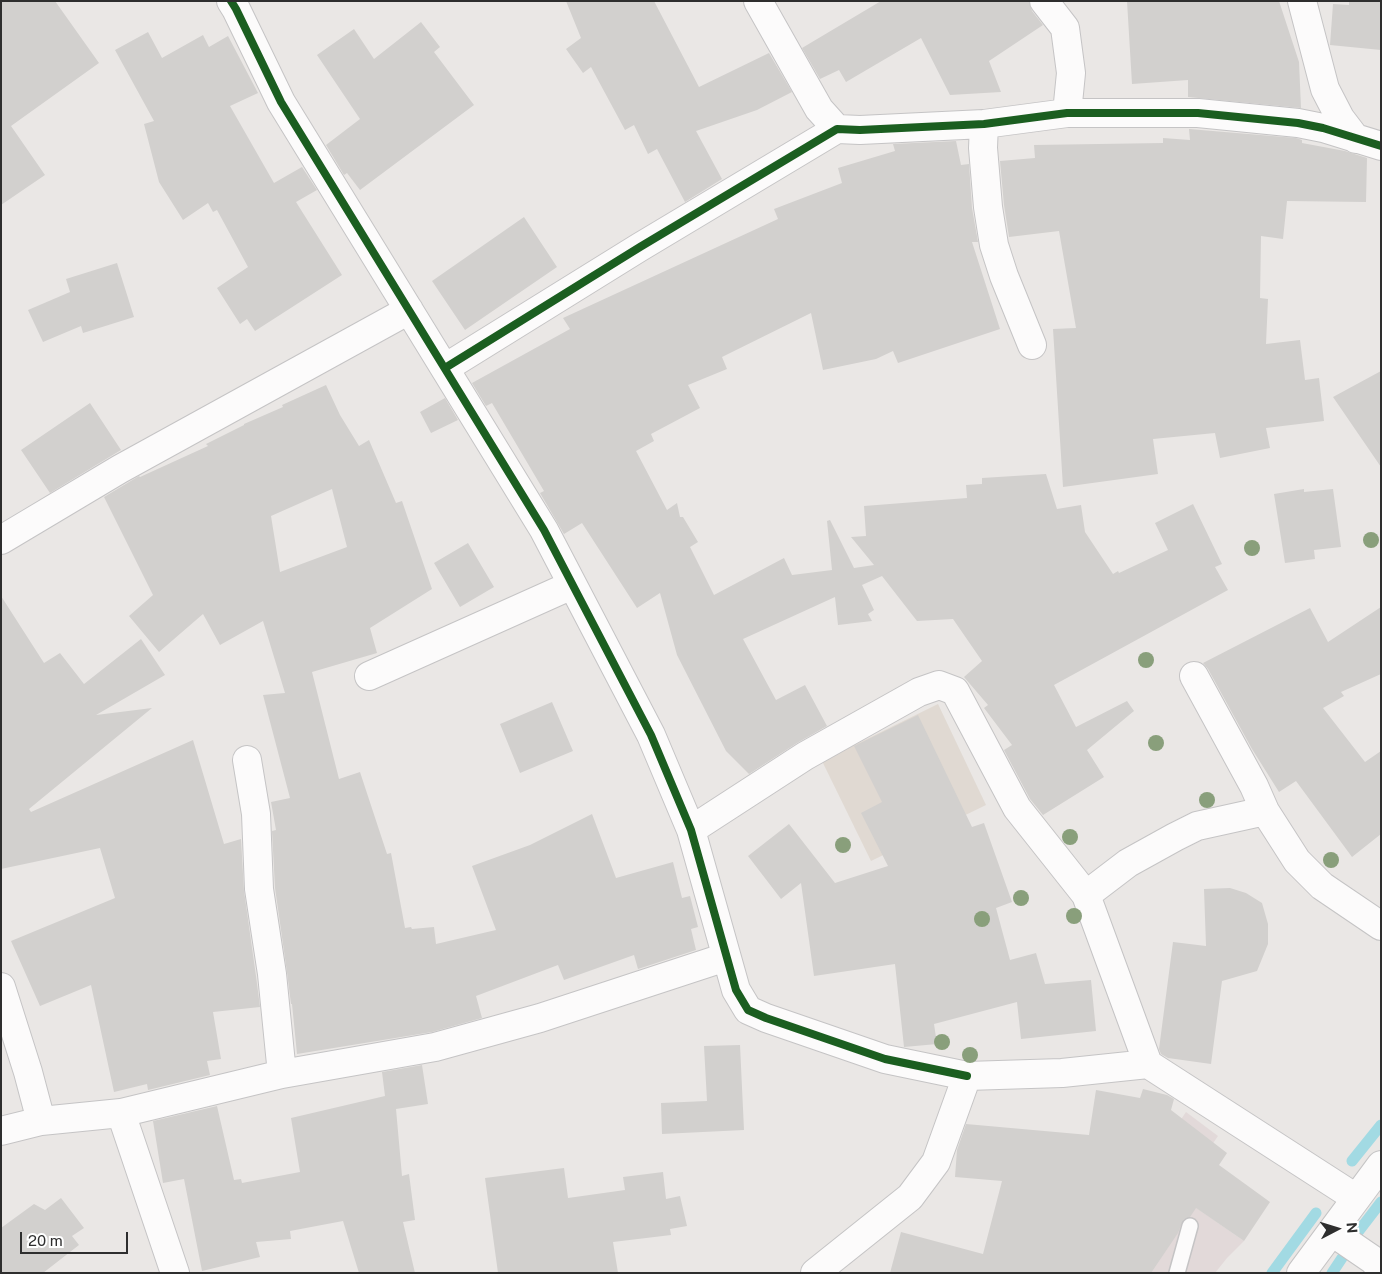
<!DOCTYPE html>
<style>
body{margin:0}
#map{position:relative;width:1382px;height:1274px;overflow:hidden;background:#eae7e5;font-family:"Public Sans",sans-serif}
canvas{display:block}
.frame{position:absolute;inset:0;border:2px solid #2e2e2e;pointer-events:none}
.north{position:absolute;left:1312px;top:1204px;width:50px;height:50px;-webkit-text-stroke:4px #fff;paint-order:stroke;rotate:85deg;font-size:14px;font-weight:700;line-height:20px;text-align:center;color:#2e2e2e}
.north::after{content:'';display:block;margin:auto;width:18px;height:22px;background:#2e2e2e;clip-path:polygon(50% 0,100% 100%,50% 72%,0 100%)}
.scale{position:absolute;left:20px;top:1232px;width:108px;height:22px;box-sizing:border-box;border:2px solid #2e2e2e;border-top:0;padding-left:6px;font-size:15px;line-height:18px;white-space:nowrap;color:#2e2e2e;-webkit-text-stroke:4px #fff;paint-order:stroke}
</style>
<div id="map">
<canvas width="1382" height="1274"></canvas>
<div class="frame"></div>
<div class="north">N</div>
<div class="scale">20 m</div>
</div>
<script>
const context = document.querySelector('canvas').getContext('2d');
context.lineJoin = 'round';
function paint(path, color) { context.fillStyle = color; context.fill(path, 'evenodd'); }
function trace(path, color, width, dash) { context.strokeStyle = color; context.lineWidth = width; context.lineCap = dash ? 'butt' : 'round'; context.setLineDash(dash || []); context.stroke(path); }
paint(new Path2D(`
 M 938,704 L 986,805 L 871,861 L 822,761 Z`), '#e0d9d2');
paint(new Path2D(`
 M 1186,1112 L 1218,1136 L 1205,1155 L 1185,1200 L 1244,1241 L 1227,1258 L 1215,1273 L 1089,1273 L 1144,1175 Z`), '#e2d9d9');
trace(new Path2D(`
 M 1352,1161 L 1381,1125
 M 1358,1232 L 1381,1202
 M 1272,1273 L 1316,1213
 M 1332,1273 L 1342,1258`), '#a2dae3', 11);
paint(new Path2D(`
 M 1,1 L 55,1 L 99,63 L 11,126 L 45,175 L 1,205 Z
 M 566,1 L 654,1 L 699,87 L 769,53 L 792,92 L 757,110 L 696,131 L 722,179 L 685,202 L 657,149 L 648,154 L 634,125 L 625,130 L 591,67 L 583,73 L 566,49 L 581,38 Z
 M 881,1 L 1029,1 L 1032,11 L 1043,25 L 989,61 L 1001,92 L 950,95 L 921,38 L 846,82 L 839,70 L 820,79 L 802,48 Z
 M 1127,1 L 1279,1 L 1299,62 L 1301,108 L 1188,97 L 1188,80 L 1132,84 Z
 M 1349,1 L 1381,1 L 1381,50 L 1330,45 L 1333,4 L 1349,5 Z
 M 421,22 L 440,47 L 434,52 L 474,105 L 360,190 L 347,173 L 344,175 L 326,145 L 360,119 L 317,55 L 354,29 L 374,59 Z
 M 148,32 L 162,58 L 203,35 L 209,47 L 228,36 L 258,93 L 230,106 L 274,183 L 302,167 L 317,190 L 296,202 L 342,275 L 255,331 L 247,319 L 240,324 L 217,288 L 248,267 L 217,210 L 213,212 L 208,203 L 183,220 L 159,182 L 144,124 L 154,121 L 115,50 Z
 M 1189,129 L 1296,138 L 1302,140 L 1302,143 L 1345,151 L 1367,158 L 1366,202 L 1287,201 L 1283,239 L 1261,236 L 1260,298 L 1268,299 L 1266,344 L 1300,340 L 1305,380 L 1319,378 L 1324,421 L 1266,428 L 1270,448 L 1220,458 L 1215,433 L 1153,439 L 1158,474 L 1063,487 L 1053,329 L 1076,328 L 1059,231 L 1009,237 L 1004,205 L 1000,161 L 1035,158 L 1034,145 L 1163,143 L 1163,138 L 1190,140 Z
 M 956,141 L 961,165 L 969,164 L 972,208 L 978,242 L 972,242 L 1000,329 L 898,363 L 893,351 L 876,359 L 823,370 L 811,313 L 722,357 L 727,369 L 688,385 L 700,408 L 651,434 L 654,441 L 636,451 L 667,510 L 677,503 L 680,517 L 683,517 L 698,542 L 690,547 L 714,595 L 784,558 L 792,575 L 832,570 L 827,521 L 830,520 L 854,568 L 874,565 L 851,537 L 866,536 L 864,506 L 967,498 L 966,485 L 982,484 L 982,478 L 1046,474 L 1057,509 L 1081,505 L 1085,532 L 1113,574 L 1118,571 L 1119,573 L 1168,550 L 1155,523 L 1193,504 L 1222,564 L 1215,567 L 1228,590 L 1054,685 L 1076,727 L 1127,701 L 1134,711 L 1087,750 L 1104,777 L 1043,815 L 1030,799 L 1004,750 L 1012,745 L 984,708 L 988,705 L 964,677 L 982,661 L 953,619 L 917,621 L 882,576 L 862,585 L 874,610 L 868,614 L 872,621 L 838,625 L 835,597 L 743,639 L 776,700 L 805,685 L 827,726 L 797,743 L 749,774 L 726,751 L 677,655 L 660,593 L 637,608 L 582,523 L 564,534 L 540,493 L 544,491 L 492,403 L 486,406 L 472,383 L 570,329 L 563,318 L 778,219 L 774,209 L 842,183 L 838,168 L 895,151 L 893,144 Z
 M 524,217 L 557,267 L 465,330 L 432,281 Z
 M 117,263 L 134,317 L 83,333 L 81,326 L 43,342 L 28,310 L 70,292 L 66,279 Z
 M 1381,371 L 1381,467 L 1333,397 Z
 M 326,385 L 340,415 L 359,446 L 369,440 L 396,503 L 402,501 L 432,589 L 370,628 L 377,653 L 312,672 L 339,779 L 360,772 L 387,854 L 391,853 L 405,928 L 411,927 L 412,929 L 434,927 L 436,944 L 496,930 L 472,866 L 530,845 L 592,814 L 616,878 L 673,862 L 682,898 L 690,896 L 698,927 L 691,929 L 696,950 L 638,969 L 634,955 L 564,980 L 558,965 L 476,996 L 482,1018 L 432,1032 L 297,1054 L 292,1004 L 291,1004 L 287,972 L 275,888 L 272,831 L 276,830 L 271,802 L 290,798 L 263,695 L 285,693 L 263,621 L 220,645 L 203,614 L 159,652 L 129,616 L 153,595 L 104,497 L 139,476 L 140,477 L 208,446 L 206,444 L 244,425 L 244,424 L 283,407 L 282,405 ZM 332,489 L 347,547 L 280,572 L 271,516 Z
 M 445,398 L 458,420 L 431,433 L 420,412 Z
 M 90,403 L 121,450 L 50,493 L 21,450 Z
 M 1304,489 L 1304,492 L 1333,489 L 1341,547 L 1314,550 L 1315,559 L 1285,563 L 1274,494 Z
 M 468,543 L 494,587 L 460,607 L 434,563 Z
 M 1,596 L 44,663 L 60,653 L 84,684 L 141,639 L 165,675 L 96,715 L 152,708 L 29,809 L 31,812 L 193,740 L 224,844 L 241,839 L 244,891 L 256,976 L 260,1007 L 213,1012 L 221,1059 L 207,1061 L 210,1075 L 148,1090 L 147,1084 L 114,1092 L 91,985 L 40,1006 L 11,941 L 115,898 L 100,848 L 1,869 Z
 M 1381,607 L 1381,674 L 1341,692 L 1344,696 L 1323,708 L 1365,762 L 1381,751 L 1381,834 L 1352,857 L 1296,781 L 1279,792 L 1252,749 L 1208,669 L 1203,663 L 1310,608 L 1328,642 Z
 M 552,702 L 573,751 L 520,773 L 500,724 Z
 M 918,715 L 972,827 L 984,823 L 1012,902 L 996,908 L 1010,960 L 1036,953 L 1045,984 L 1091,980 L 1096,1031 L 1021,1039 L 1017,1002 L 934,1024 L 937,1044 L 904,1047 L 895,964 L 814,976 L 801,883 L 781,899 L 748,856 L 789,824 L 835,883 L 888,866 L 861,813 L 882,802 L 854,746 Z
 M 1230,888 L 1246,893 L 1262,903 L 1268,924 L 1268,944 L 1257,971 L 1222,981 L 1211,1064 L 1168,1058 L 1161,1054 L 1159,1049 L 1173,942 L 1206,946 L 1204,889 Z
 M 740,1045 L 744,1130 L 662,1134 L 661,1103 L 707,1101 L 704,1046 Z
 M 422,1065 L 428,1104 L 396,1109 L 402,1176 L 409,1174 L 415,1220 L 403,1222 L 415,1273 L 359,1273 L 343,1221 L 290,1231 L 291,1239 L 256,1242 L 260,1257 L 202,1271 L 184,1179 L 163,1183 L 153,1121 L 217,1106 L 234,1180 L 241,1179 L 242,1183 L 300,1172 L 291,1118 L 385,1096 L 382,1072 Z
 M 1143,1089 L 1167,1095 L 1174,1099 L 1171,1110 L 1227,1153 L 1219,1165 L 1270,1202 L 1244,1241 L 1196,1208 L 1190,1217 L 1183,1220 L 1178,1233 L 1151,1273 L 890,1273 L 901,1232 L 983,1254 L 1002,1181 L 955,1177 L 957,1150 L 966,1124 L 1089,1135 L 1096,1090 L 1140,1098 Z
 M 564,1168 L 568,1198 L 625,1190 L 623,1177 L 663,1172 L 666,1199 L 680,1196 L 687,1226 L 670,1229 L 671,1235 L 613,1242 L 618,1273 L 498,1273 L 485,1178 Z
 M 61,1198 L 84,1228 L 72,1236 L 79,1245 L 43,1273 L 1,1273 L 1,1228 L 34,1204 L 45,1210 Z`), '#d2d0ce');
const lane = new Path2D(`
 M 1177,1273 L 1190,1226`);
const street = new Path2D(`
 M 231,1 L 236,9 L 281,102 L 544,530 L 651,735 L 691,830 L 736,990 L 748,1010 L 766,1018 L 885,1059 L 967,1076
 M 758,1 L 819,109 L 837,129
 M 1044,1 L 1065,28 L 1071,73 L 1067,113
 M 1302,1 L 1325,89 L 1340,118 L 1356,139
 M 984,124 L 983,148 L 988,207 L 994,245 L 1004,276 L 1032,345
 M 445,368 L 640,247 L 837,129 L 860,130 L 984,124 L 1067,113 L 1198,113 L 1298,123 L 1323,128 L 1381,146
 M 1,540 L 120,469 L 409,310
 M 369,676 L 572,585
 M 1194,676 L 1254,786 L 1265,811 L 1297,861 L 1322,886 L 1381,926
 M 247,760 L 256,814 L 259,889 L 272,974 L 282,1074
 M 691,830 L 805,756 L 919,692 L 939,685 L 955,691 L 1017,808 L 1086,895 L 1148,1064 L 1356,1198
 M 1086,895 L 1128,863 L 1175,837 L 1197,826 L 1265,811
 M 1,987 L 28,1072 L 41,1121 L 121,1113 L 282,1074 L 435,1047 L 540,1018 L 726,957
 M 121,1113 L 175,1273
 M 1,1131 L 41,1121
 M 1332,1232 L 1373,1260 L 1381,1269
 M 815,1273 L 910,1197 L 936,1162 L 967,1076 L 1062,1073 L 1148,1064`);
const secondary = new Path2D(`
 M 1301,1273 L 1381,1165`);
trace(lane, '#c5c4c5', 18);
trace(street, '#c5c4c5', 30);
trace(secondary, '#c5c4c5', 30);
trace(lane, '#fcfbfb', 15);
trace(street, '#fcfbfb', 28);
trace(secondary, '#fcfbfb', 28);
trace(new Path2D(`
 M 231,1 L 236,9 L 281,102 L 544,530 L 651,735 L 691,830 L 736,990 L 748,1010 L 766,1018 L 885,1059 L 967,1076
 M 445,368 L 640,247 L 837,129 L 860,130 L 984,124 L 1067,113 L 1198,113 L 1298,123 L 1323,128 L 1381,146`), '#1b5e20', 8);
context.fillStyle = '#899f7b';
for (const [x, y] of [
 [1371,540],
 [1252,548],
 [1146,660],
 [1156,743],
 [1207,800],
 [1070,837],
 [843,845],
 [1331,860],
 [1021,898],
 [1074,916],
 [982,919],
 [942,1042],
 [970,1055]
]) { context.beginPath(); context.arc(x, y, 8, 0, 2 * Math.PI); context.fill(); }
</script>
